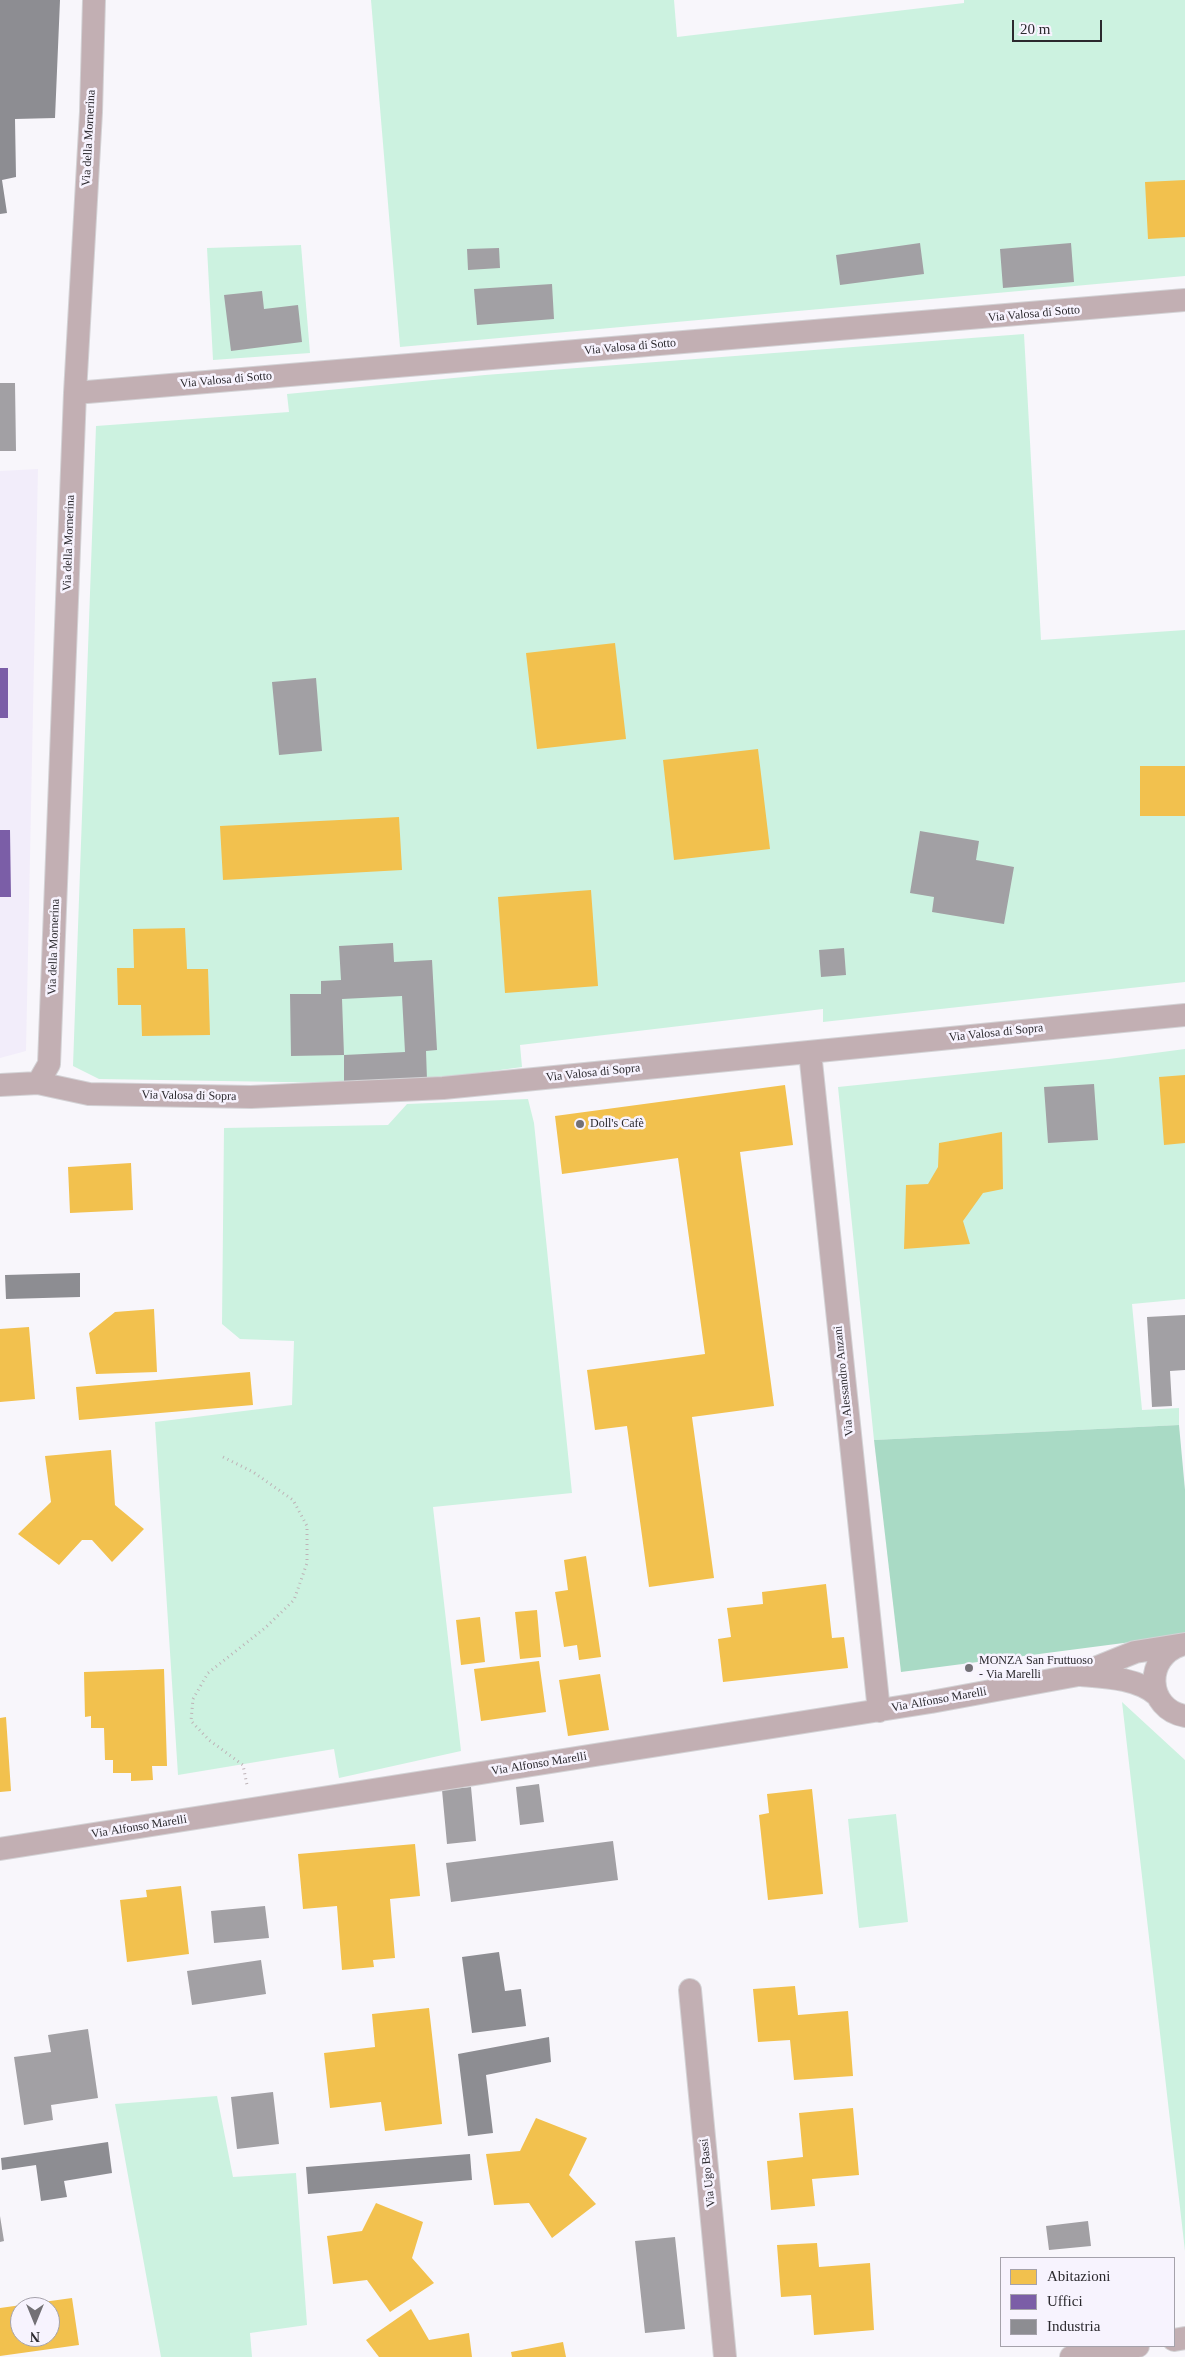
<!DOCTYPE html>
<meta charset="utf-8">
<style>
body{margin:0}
#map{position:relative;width:1185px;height:2357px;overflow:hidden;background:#f8f6fb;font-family:Georgia,serif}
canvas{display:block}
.legend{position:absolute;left:1000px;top:2257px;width:175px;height:90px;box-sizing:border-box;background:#f7f3fe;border:1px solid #a5a2ab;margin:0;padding:6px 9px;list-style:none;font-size:15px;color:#2b292e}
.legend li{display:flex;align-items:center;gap:10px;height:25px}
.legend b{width:25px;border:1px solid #a5a2ab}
.north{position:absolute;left:10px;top:2297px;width:50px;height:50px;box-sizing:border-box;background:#f7f3fe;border:1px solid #a5a2ab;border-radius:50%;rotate:180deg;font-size:14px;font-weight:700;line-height:20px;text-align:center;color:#2b292e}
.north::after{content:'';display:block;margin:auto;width:18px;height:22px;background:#737176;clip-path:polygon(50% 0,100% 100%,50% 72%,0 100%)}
.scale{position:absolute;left:1012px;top:20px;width:90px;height:22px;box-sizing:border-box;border:2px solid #2b292e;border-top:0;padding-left:6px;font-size:15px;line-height:18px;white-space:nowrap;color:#2b292e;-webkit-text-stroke:4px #f7f3fe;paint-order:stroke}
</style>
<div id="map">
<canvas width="1185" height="2357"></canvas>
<ul class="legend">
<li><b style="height:14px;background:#f2c14e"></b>Abitazioni</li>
<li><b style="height:14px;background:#7b5ea7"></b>Uffici</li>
<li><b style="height:14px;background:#8d8d92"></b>Industria</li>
</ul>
<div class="north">N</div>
<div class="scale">20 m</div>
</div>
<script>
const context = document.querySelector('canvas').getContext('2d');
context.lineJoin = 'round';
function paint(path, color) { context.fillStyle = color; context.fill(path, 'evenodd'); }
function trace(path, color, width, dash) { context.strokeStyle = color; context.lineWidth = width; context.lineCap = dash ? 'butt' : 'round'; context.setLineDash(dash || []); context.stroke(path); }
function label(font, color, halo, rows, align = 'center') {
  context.font = font + ' Georgia,serif'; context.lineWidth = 5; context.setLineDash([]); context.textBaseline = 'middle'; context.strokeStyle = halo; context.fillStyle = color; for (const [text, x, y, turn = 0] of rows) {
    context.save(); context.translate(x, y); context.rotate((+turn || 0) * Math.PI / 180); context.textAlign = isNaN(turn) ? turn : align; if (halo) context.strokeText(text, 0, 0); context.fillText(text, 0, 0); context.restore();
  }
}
paint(new Path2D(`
 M 38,469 L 26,1051 L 0,1058 L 0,471 Z`), '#f2edfa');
paint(new Path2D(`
 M 371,0 L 674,0 L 677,37 L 964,3 L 964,0 L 1185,0 L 1185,276 L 400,347 Z
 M 301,245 L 310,353 L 213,360 L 207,248 Z
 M 1024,334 L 1041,640 L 1185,630 L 1185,982 L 823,1022 L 823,1009 L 520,1045 L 522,1067 L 427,1080 L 344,1083 L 99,1079 L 73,1066 L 96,426 L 289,412 L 287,394 L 485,375 Z
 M 1185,1049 L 1185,1299 L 1132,1304 L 1142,1410 L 1179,1408 L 1179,1425 L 874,1440 L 838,1087 L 1109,1059 Z
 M 528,1099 L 534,1123 L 572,1493 L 433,1507 L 461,1751 L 339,1778 L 334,1749 L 178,1775 L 155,1422 L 292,1405 L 294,1341 L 240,1339 L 222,1324 L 224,1128 L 388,1125 L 407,1104 Z
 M 1122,1702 L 1185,1760 L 1185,2251 Z
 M 896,1814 L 908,1922 L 859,1928 L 848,1819 Z
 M 217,2096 L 233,2177 L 296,2173 L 307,2325 L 250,2333 L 252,2357 L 161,2357 L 115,2104 Z`), '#ccf2e0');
paint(new Path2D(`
 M 1179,1425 L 1185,1490 L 1185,1635 L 901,1672 L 874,1440 Z`), '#a9dac5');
paint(new Path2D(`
 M 1185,180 L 1185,237 L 1148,239 L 1145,182 Z
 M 615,643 L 626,739 L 537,749 L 526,653 Z
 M 758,749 L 770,849 L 674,860 L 663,760 Z
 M 1140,766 L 1185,766 L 1185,816 L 1140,816 Z
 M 399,817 L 402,870 L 223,880 L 220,826 Z
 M 591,890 L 598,986 L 505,993 L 498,897 Z
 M 185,928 L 187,969 L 208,969 L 210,1035 L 142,1036 L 141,1005 L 118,1005 L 117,968 L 134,968 L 133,929 Z
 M 1185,1075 L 1185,1143 L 1164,1145 L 1159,1077 Z
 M 785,1085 L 793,1145 L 740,1152 L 774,1406 L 692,1417 L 714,1578 L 649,1587 L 627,1426 L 595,1430 L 587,1370 L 705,1354 L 678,1158 L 562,1174 L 555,1116 Z
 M 1002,1132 L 1003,1189 L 983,1193 L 963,1221 L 970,1244 L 904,1249 L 906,1185 L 928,1184 L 938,1167 L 939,1143 Z
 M 131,1163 L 133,1210 L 70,1213 L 68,1167 Z
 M 154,1309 L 157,1372 L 96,1374 L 89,1333 L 115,1312 Z
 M 29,1327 L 35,1399 L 0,1402 L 0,1329 Z
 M 250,1372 L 253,1405 L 79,1420 L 76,1387 Z
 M 111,1450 L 115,1505 L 144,1529 L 112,1562 L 92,1540 L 82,1540 L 59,1565 L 18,1534 L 51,1502 L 45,1456 Z
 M 586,1556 L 601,1657 L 579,1660 L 577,1645 L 564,1647 L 555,1592 L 568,1590 L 564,1560 Z
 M 826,1584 L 832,1638 L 844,1637 L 848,1668 L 723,1682 L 718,1639 L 731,1637 L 727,1608 L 763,1604 L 762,1592 Z
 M 537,1610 L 541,1657 L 520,1659 L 515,1612 Z
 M 480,1617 L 485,1662 L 461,1665 L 456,1620 Z
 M 539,1661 L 546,1712 L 481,1721 L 474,1669 Z
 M 164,1669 L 167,1766 L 152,1766 L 153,1780 L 131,1781 L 131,1773 L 113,1773 L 113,1760 L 105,1760 L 104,1728 L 91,1728 L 91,1716 L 85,1717 L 84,1672 Z
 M 600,1674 L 609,1730 L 568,1736 L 559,1680 Z
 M 6,1717 L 11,1791 L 0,1792 L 0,1718 Z
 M 812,1789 L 823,1894 L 768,1900 L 759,1815 L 769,1813 L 767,1794 Z
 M 415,1844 L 420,1896 L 390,1899 L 395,1958 L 373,1960 L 374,1967 L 342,1970 L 337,1906 L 303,1909 L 298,1854 Z
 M 181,1886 L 189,1954 L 127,1962 L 120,1900 L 147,1897 L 146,1890 Z
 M 795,1986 L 798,2015 L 848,2011 L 853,2076 L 794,2080 L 790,2040 L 758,2042 L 753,1989 Z
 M 429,2008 L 442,2124 L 385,2131 L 381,2102 L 330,2108 L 324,2053 L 375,2047 L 372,2014 Z
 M 853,2108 L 859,2175 L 812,2179 L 815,2206 L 771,2210 L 767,2161 L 803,2157 L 799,2113 Z
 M 536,2118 L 587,2138 L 569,2175 L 596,2204 L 552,2238 L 529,2203 L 494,2205 L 486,2154 L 520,2151 Z
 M 376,2203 L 423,2222 L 412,2258 L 434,2283 L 390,2312 L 367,2280 L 333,2284 L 327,2236 L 362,2231 Z
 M 817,2243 L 819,2267 L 870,2263 L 874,2330 L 814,2335 L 811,2295 L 781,2297 L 777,2245 Z
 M 72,2298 L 79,2345 L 0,2356 L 0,2308 ZM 20,2307 L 50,2307 L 50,2337 L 20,2337 Z
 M 411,2309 L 429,2340 L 469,2333 L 472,2357 L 379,2357 L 366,2340 Z
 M 563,2342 L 566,2357 L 512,2357 L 511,2352 Z`), '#f2c14e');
paint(new Path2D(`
 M 0,668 L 8,668 L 8,718 L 0,718 Z
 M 0,830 L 10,830 L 11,897 L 0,897 Z`), '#7b5ea7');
paint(new Path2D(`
 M 0,0 L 60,0 L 55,118 L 15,119 L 16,177 L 2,180 L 7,213 L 0,214 Z
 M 80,1273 L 80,1297 L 6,1299 L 5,1275 Z
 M 499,1952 L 505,1991 L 521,1989 L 526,2026 L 472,2033 L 462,1957 Z
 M 549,2037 L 551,2062 L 486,2075 L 493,2133 L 468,2136 L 458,2054 Z
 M 108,2142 L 112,2173 L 64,2181 L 67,2197 L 41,2201 L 36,2165 L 2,2170 L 1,2158 Z
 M 470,2154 L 472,2180 L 308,2194 L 306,2167 Z`), '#8d8d92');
paint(new Path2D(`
 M 920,243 L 924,274 L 840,285 L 836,255 Z
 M 1071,243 L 1074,282 L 1003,288 L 1000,249 Z
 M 499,248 L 500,268 L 468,270 L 467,249 Z
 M 552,284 L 554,319 L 477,325 L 474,289 Z
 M 262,291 L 264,309 L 298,305 L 302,342 L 231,351 L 224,295 Z
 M 0,383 L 15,383 L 16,451 L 0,451 Z
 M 316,678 L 322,751 L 279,755 L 272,682 Z
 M 920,831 L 979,841 L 976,860 L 1014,867 L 1004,924 L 932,912 L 934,897 L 910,893 Z
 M 393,943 L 394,962 L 432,960 L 437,1050 L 426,1051 L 427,1080 L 344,1083 L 344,1055 L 405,1052 L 402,996 L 342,999 L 344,1055 L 291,1056 L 290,994 L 321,994 L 321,981 L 341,980 L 339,946 Z
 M 844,948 L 846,975 L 821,977 L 819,950 Z
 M 1094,1084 L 1098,1140 L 1048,1143 L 1044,1087 Z
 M 1185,1315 L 1185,1370 L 1170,1371 L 1172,1406 L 1152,1407 L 1147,1317 Z
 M 539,1784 L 544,1822 L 520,1825 L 516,1787 Z
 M 471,1787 L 476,1841 L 447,1844 L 442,1790 Z
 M 613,1841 L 618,1880 L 451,1902 L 446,1863 Z
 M 265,1906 L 269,1938 L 214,1943 L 211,1911 Z
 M 261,1960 L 266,1994 L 192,2005 L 187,1971 Z
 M 88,2029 L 98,2098 L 51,2105 L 53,2120 L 24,2125 L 14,2057 L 51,2052 L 48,2035 Z
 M 273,2092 L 279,2144 L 237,2149 L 231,2097 Z
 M 0,2216 L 4,2241 L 0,2242 Z
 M 1088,2221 L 1091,2246 L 1049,2250 L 1046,2226 Z
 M 675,2237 L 685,2329 L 645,2333 L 635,2241 Z`), '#a2a0a4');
const street = new Path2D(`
 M 75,393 L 1185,300
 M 810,1052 L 879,1711
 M 38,1083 L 49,1064 L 75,393 L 91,112 L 94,0
 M 0,1085 L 38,1083 L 89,1094 L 251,1097 L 443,1088 L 1185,1015
 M 1181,1645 C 1144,1657 1146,1709 1185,1716
 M 1081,1675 C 1105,1677 1137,1678 1157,1695
 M 0,1849 L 931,1702 L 1078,1675 L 1135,1652 L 1185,1644
 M 690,1990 L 725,2357
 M 1174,2340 L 1185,2338
 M 1071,2357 L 1138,2346`);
trace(street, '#d3d2d5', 24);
trace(new Path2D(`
 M 223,1457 L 253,1472 L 293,1500 L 307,1526 L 307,1563 L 294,1600 L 265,1628 L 208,1673 L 193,1699 L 191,1721 L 209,1740 L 243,1765 L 247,1785`), '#beb3b7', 3, [1, 4]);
trace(street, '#c2afb3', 22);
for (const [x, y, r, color] of [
 [580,1124,5,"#737176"],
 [969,1668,5,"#737176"]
]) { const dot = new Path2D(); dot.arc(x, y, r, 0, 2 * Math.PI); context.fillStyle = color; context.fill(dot); trace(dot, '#f7f3fe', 2); }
label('12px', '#2b292e', '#f7f3fe', [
 ["Via della Mornerina",89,138,-87],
 ["Via Valosa di Sotto",1034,314,-5],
 ["Via Valosa di Sotto",630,347,-5],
 ["Via Valosa di Sotto",226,380,-5],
 ["Via della Mornerina",69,543,-88],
 ["Via della Mornerina",54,947,-88],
 ["Via Valosa di Sopra",996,1033,-6],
 ["Via Valosa di Sopra",593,1073,-6],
 ["Via Valosa di Sopra",189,1096,1],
 ["Via Alessandro Anzani",844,1381,-96],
 ["Via Alfonso Marelli",939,1700,-10],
 ["Via Alfonso Marelli",539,1764,-9],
 ["Via Alfonso Marelli",139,1827,-9],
 ["Via Ugo Bassi",708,2173,-96]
]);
label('12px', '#2b292e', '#f7f3fe', [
 ["Doll's Cafè",590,1124],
 ["MONZA San Fruttuoso",979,1661],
 ["- Via Marelli",979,1675]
], 'left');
</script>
